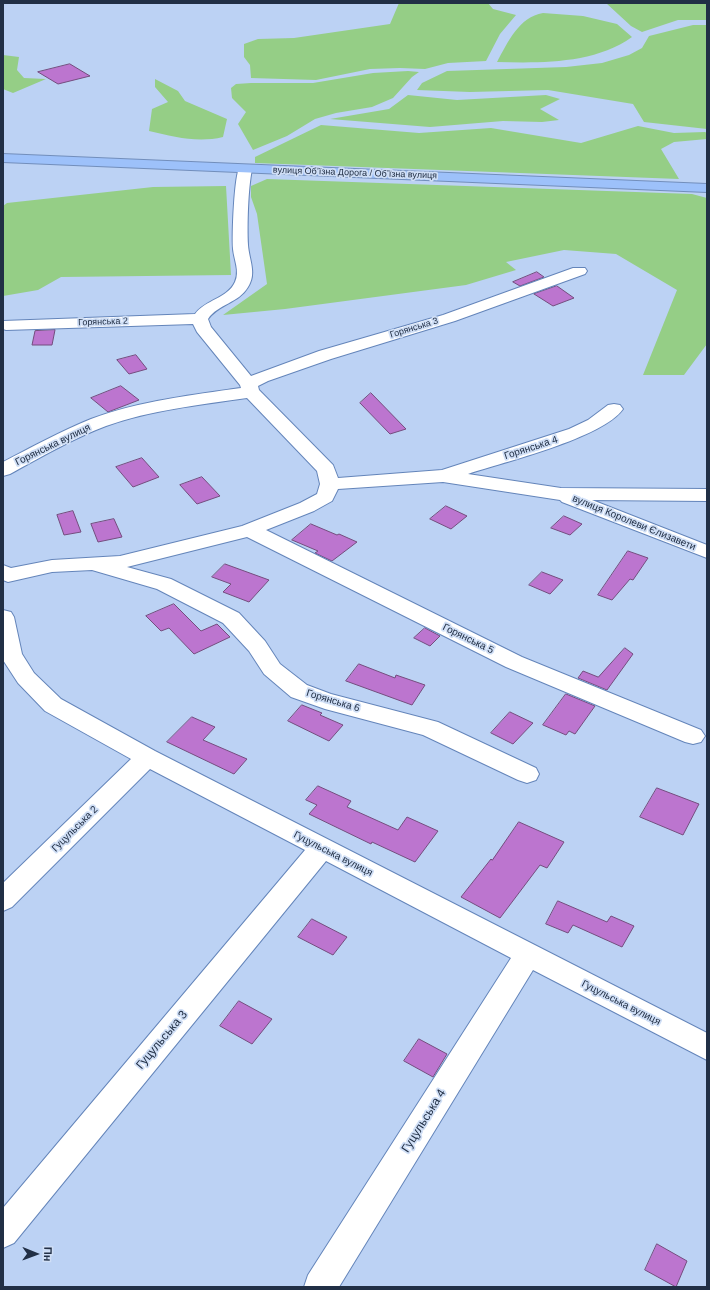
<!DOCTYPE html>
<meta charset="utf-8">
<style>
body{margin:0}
#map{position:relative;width:710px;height:1290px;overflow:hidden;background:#bcd2f4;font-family:Arial,sans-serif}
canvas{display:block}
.frame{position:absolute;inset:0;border:4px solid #212f45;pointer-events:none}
.north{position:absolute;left:16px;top:1234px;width:40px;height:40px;-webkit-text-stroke:3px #d0dff6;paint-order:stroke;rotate:91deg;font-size:11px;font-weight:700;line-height:16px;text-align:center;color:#212f45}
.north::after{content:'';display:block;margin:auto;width:14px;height:18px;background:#212f45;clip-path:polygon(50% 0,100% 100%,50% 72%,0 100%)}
</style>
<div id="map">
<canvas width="710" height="1290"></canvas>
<div class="frame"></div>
<div class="north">Пн</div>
</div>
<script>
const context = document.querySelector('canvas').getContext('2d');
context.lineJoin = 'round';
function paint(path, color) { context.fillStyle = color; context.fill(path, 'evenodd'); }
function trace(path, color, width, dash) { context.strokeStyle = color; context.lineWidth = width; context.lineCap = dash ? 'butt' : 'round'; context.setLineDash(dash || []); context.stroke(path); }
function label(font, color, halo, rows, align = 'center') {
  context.font = font + ' Arial,sans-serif'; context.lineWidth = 3.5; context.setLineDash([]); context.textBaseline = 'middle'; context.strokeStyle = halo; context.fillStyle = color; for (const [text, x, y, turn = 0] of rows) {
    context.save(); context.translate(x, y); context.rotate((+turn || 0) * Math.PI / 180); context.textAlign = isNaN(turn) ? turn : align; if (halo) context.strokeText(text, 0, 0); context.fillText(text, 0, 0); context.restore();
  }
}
paint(new Path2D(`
 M 399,3 L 488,3 L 493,9 L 516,15 L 500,34 L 486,61 L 448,63 L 425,69 L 400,68 L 370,69 L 316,80 L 251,78 L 250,65 L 244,57 L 244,44 L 258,39 L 294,38 L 390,24 Z
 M 606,3 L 707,3 L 707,20 L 678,20 L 642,32 L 631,26 Z
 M 543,13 L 583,16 L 617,24 L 632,37 C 594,64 542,63 497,62 C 508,42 519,17 543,13 Z
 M 693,25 L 707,25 L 707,129 L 644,122 L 633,104 L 548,90 L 470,92 L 417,90 L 422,83 L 447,71 L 566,67 L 602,63 L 629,55 L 642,48 L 649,36 Z
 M 3,55 L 19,57 L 17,70 L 24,78 L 46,79 L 13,93 L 3,89 Z
 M 408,71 L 419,72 L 412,77 L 393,98 L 372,107 L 336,113 L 315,119 L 287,136 L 253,150 L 238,124 L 246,112 L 232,98 L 231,88 L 236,84 L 251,83 L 313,83 L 373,73 Z
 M 155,79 L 178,91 L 185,101 L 227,119 L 223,137 C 198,143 174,137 149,131 L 152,109 L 168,102 L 155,87 Z
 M 408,95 L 457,100 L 546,95 L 560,99 L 540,109 L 559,120 L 542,122 L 503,121 L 430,127 L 330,119 L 389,109 Z
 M 321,125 L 419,133 L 491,128 L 581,143 L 638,126 L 674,133 L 705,132 L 707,133 L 707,139 L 674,142 L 661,149 L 679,179 L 255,163 L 255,157 Z
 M 267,179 L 692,194 L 707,198 L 707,344 L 684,375 L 643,375 L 677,290 L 616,254 L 564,250 L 506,262 L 516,270 L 466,285 L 285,309 L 223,315 L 267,284 L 257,214 L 251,197 L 251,186 Z
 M 226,186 L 231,275 L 61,277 L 38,290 L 3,296 L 3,206 L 7,203 L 153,187 Z`), '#95ce86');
const building = new Path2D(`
 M 70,64 L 90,76 L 58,84 L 38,72 Z
 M 537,272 L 544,277 L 520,286 L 513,282 Z
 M 557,286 L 574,298 L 553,306 L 534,294 Z
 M 55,330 L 52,345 L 32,345 L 35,331 Z
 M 136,355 L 147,369 L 129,374 L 117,360 Z
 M 121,386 L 139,400 L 108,412 L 91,398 Z
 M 371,393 L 406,429 L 390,434 L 360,403 Z
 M 142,458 L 159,477 L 133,487 L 116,467 Z
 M 202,477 L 220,496 L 197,504 L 180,485 Z
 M 446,506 L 467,516 L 451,529 L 430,519 Z
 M 73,511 L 81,532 L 64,535 L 57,515 Z
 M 564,516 L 582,524 L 570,535 L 551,528 Z
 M 114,519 L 122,537 L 98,542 L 91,524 Z
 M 311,524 L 337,535 L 339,534 L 357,542 L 332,561 L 315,553 L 318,551 L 292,540 Z
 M 628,551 L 648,558 L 633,580 L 630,579 L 612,600 L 598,595 Z
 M 225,564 L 269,580 L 249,602 L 223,592 L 231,584 L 212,577 Z
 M 542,572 L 563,580 L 550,594 L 529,585 Z
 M 174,604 L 201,631 L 217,624 L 230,637 L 194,654 L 169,628 L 161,631 L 146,616 Z
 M 425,628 L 440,636 L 430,646 L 414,638 Z
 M 625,648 L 633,654 L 607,690 L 578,678 L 583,671 L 598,677 Z
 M 359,664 L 395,678 L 396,675 L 425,685 L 412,705 L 346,681 Z
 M 566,694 L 595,706 L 575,734 L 569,731 L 566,735 L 543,725 Z
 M 302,705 L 322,713 L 320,715 L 343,725 L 329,741 L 288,721 Z
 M 510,712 L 533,723 L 513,744 L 491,733 Z
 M 192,717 L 215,727 L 203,740 L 247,759 L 234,774 L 167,742 Z
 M 318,786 L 351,801 L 347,807 L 398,830 L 407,817 L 438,831 L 415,862 L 372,842 L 371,844 L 309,814 L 317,805 L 306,800 Z
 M 657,788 L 699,804 L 683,835 L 640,817 Z
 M 519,822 L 564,842 L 547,868 L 540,865 L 500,918 L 461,897 L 491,859 L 492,860 Z
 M 558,901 L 607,922 L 611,916 L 634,926 L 622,947 L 573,925 L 568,933 L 546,924 Z
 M 312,919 L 347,937 L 333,955 L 298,937 Z
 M 239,1001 L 272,1019 L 252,1044 L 220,1026 Z
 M 419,1039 L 447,1054 L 433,1077 L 404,1061 Z
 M 657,1244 L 687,1261 L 676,1287 L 645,1270 Z`);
paint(building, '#bc75cf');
trace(building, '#744d7e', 1);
const minor = new Path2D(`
 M 245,165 L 250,166 L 252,169 C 248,189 247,225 248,245 C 249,260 257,273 248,287 C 239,303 218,304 208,319 L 211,327 L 251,376 L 319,351 L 443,315 L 573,268 L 585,268 L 587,271 L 585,274 L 455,321 L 331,359 L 268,381 L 258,386 L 259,390 L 333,465 L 338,478 L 442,470 L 569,429 L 588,420 L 608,405 L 614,404 L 620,405 L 623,409 C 603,438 504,462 468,474 L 561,488 L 707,489 L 707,501 L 592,500 L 707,545 L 707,558 L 562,502 L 560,500 L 443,482 L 338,489 L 332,501 L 314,511 L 266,530 L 522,657 L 701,730 L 705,736 L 701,742 L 693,744 L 685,742 L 506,667 L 247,537 L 127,567 L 171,579 L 239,613 L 265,641 L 280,664 L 307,685 L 331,694 L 438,722 L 536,768 L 539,774 L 536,780 L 527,783 L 518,780 L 423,735 L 325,709 L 291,697 L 264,674 L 249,651 L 223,623 L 157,589 L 92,570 L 52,572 L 8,582 L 3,580 L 3,565 L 11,568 L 52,560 L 120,556 L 242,526 L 300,503 L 317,494 L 320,484 L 317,471 L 247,398 C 199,405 151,410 106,426 C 72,439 41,457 10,474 L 3,476 L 3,462 C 32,447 61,431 91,419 C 139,401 191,395 241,388 L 240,385 L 197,332 L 193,324 L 6,330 L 3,329 L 3,321 L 195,314 C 205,300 228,298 235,282 C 240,271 234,260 233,249 C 232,235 234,175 240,166 Z
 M 3,610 L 11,612 L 14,617 L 22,654 L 34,673 L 61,699 L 155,751 L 707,1033 L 707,1060 L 533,970 L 339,1287 L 304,1287 L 308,1275 L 511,958 L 326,861 L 14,1243 L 3,1248 L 3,1208 L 305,850 L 150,769 L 12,907 L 3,911 L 3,883 L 131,759 L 45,711 L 18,683 L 3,660 Z`);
const highway = new Path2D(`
 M 3,154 L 707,184 L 707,192 L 3,162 Z`);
trace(minor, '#6485ba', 2);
trace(highway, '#728ebb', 2);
paint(minor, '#fff');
paint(highway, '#9dc1fa');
label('9px', '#212f45', '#d0dff6', [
 ["вулиця Обʼїзна Дорога / Обʼїзна вулиця",355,173,2],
 ["Горянська 2",103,322,-2],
 ["Горянська 3",414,328,-17]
]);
label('10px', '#212f45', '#d0dff6', [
 ["Горянська вулиця",53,445,-26],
 ["Горянська 4",531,448,-18],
 ["вулиця Королеви Єлизавети",634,523,22],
 ["Горянська 5",468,639,26],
 ["Горянська 6",333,701,17],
 ["Гуцульська 2",75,829,-45],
 ["Гуцульська вулиця",333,854,27],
 ["Гуцульська вулиця",621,1003,27]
]);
label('12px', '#212f45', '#d0dff6', [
 ["Гуцульська 3",162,1040,-50],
 ["Гуцульська 4",424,1121,-58]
]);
</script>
